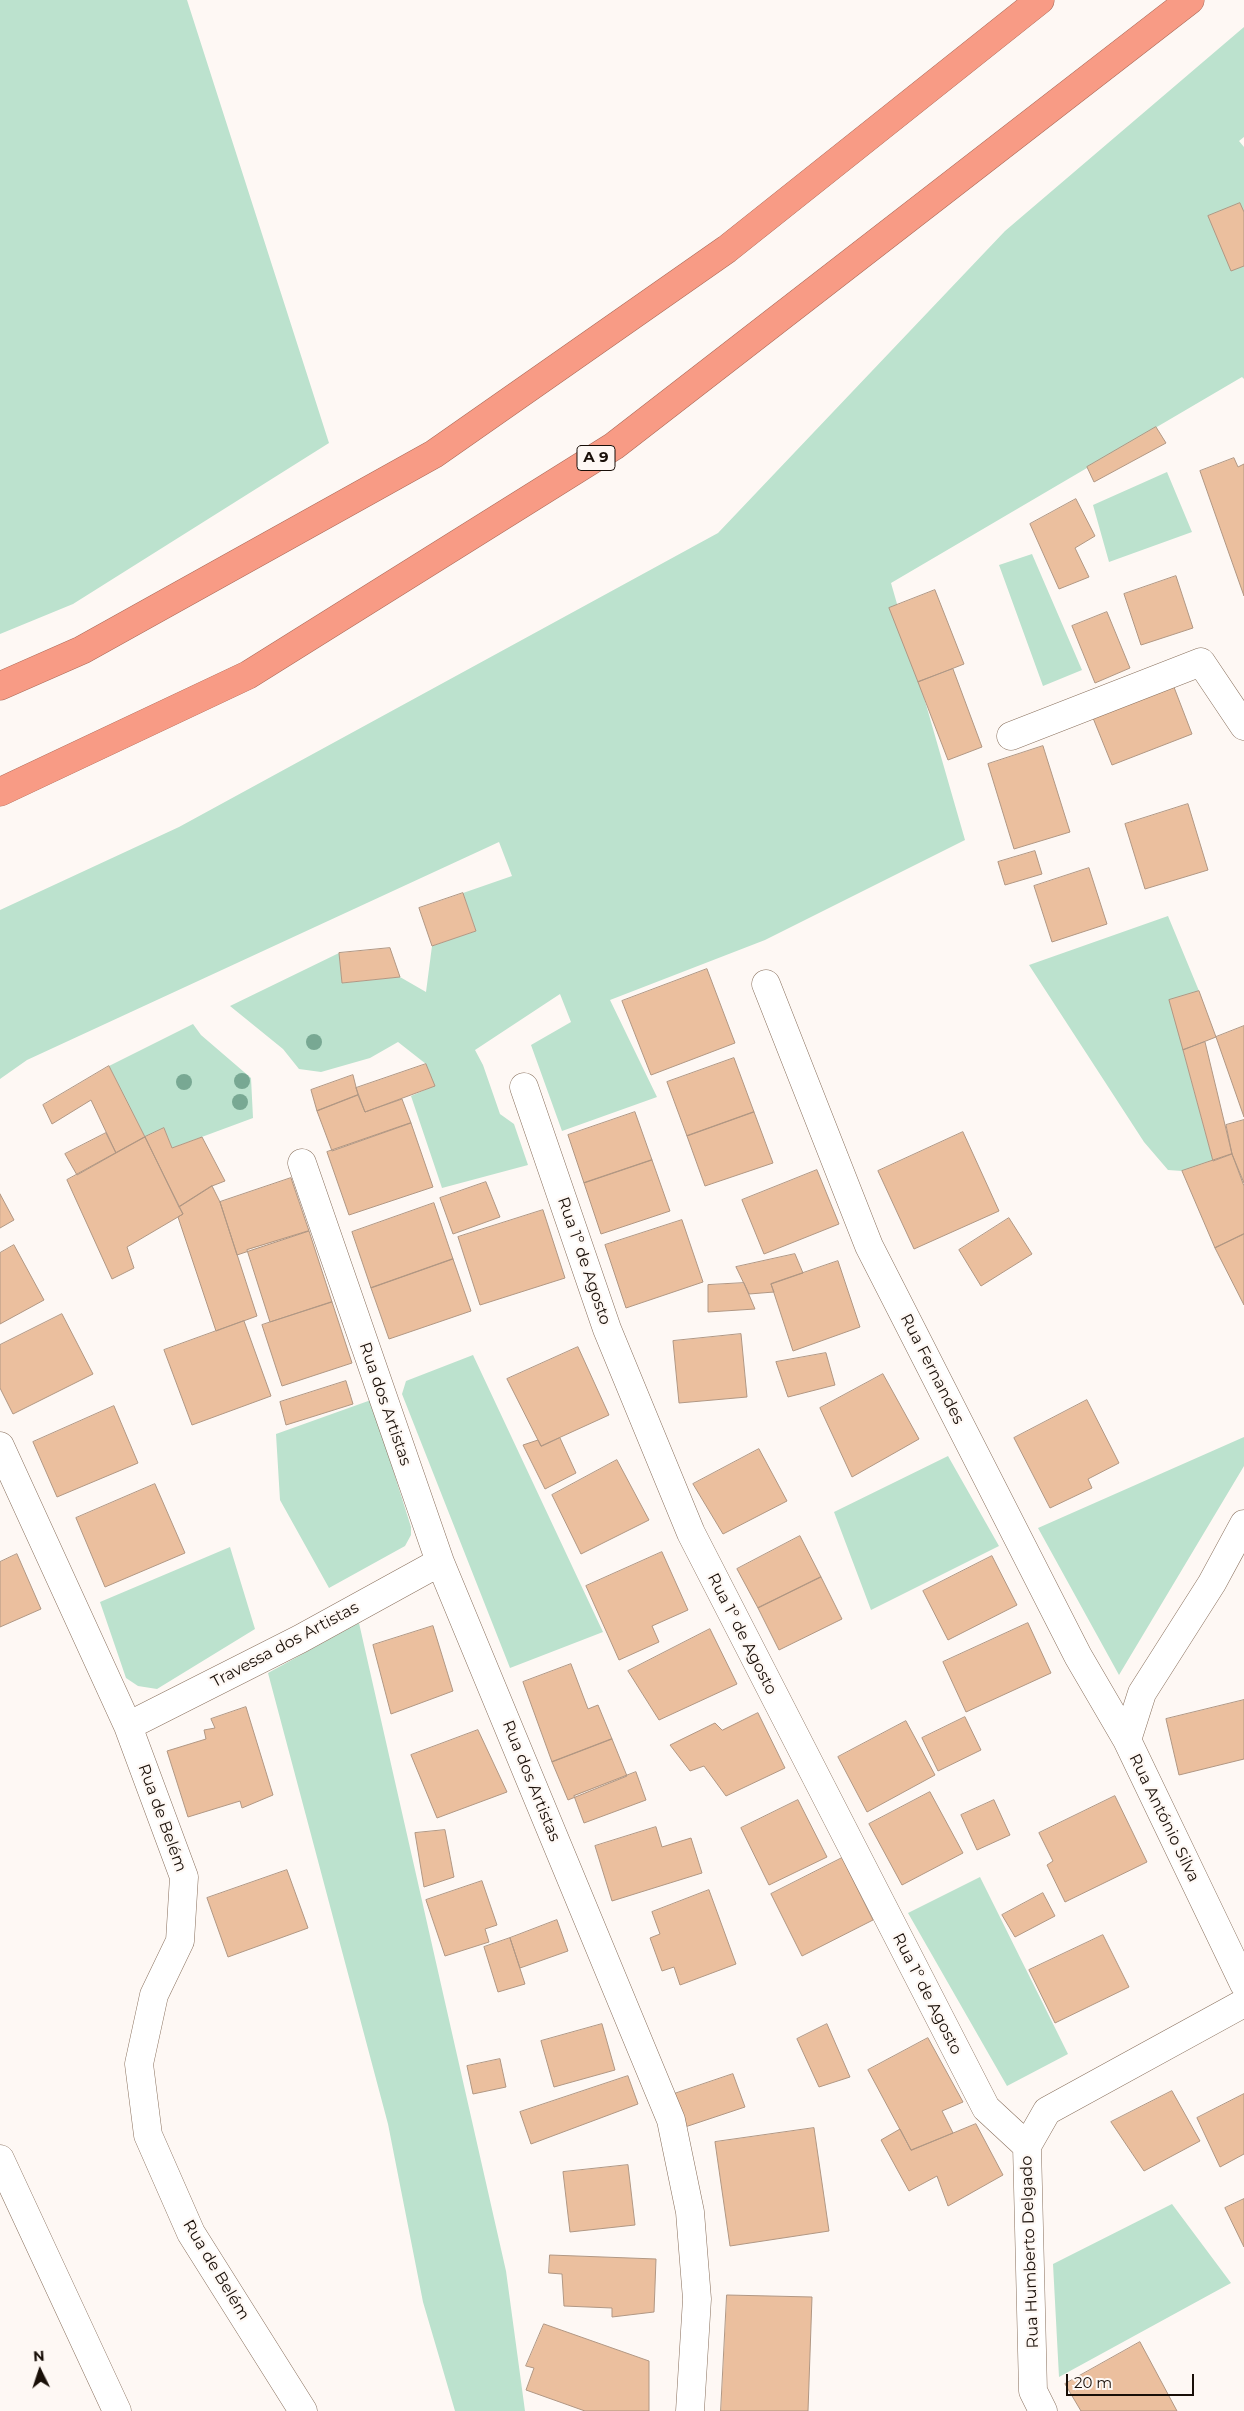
<!DOCTYPE html>
<meta charset="utf-8">
<style>
body{margin:0}
#map{position:relative;width:1244px;height:2411px;overflow:hidden;background:#fef8f4;font-family:Montserrat,sans-serif}
canvas{display:block}
.north{position:absolute;left:15px;top:2346px;width:50px;height:50px;-webkit-text-stroke:4px #fef8f4;paint-order:stroke;rotate:356deg;font-size:14px;font-weight:700;line-height:20px;text-align:center;color:#190f08}
.north::after{content:'';display:block;margin:auto;width:18px;height:22px;background:#190f08;clip-path:polygon(50% 0,100% 100%,50% 72%,0 100%)}
.scale{position:absolute;left:1066px;top:2374px;width:128px;height:22px;box-sizing:border-box;border:2px solid #190f08;border-top:0;padding-left:6px;font-size:15px;line-height:18px;white-space:nowrap;color:#190f08;-webkit-text-stroke:4px #fef8f4;paint-order:stroke}
</style>
<div id="map">
<canvas width="1244" height="2411"></canvas>
<div class="north">N</div>
<div class="scale">20 m</div>
</div>
<script>
const context = document.querySelector('canvas').getContext('2d');
context.lineJoin = 'round';
function paint(path, color) { context.fillStyle = color; context.fill(path, 'evenodd'); }
function trace(path, color, width, dash) { context.strokeStyle = color; context.lineWidth = width; context.lineCap = dash ? 'butt' : 'round'; context.setLineDash(dash || []); context.stroke(path); }
function label(font, color, halo, rows, align = 'center') {
  context.font = font + ' Montserrat,sans-serif'; context.lineWidth = 4.5; context.setLineDash([]); context.textBaseline = 'middle'; context.strokeStyle = halo; context.fillStyle = color; for (const [text, x, y, turn = 0] of rows) {
    context.save(); context.translate(x, y); context.rotate((+turn || 0) * Math.PI / 180); context.textAlign = isNaN(turn) ? turn : align; if (halo) context.strokeText(text, 0, 0); context.fillText(text, 0, 0); context.restore();
  }
}
paint(new Path2D(`
 M 0,0 L 187,0 L 329,443 L 73,604 L 0,634 Z
 M 1244,27 L 1244,137 L 1239,141 L 1244,147 L 1244,379 L 1242,377 L 891,583 L 965,840 L 765,940 L 610,1000 L 657,1097 L 562,1131 L 531,1045 L 571,1022 L 560,994 L 475,1050 L 483,1065 L 500,1114 L 514,1124 L 528,1165 L 442,1188 L 411,1096 L 434,1086 L 426,1064 L 398,1042 L 370,1058 L 321,1072 L 299,1069 L 283,1049 L 230,1006 L 339,953 L 342,983 L 400,977 L 426,992 L 432,946 L 476,931 L 463,893 L 512,876 L 499,842 L 27,1060 L 0,1079 L 0,910 L 179,827 L 718,533 L 1005,231 Z
 M 1167,472 L 1192,532 L 1109,562 L 1093,505 Z
 M 1032,554 L 1082,670 L 1043,686 L 999,565 Z
 M 1168,916 L 1199,991 L 1183,1050 L 1213,1161 L 1182,1171 L 1168,1170 L 1144,1142 L 1029,965 Z
 M 193,1024 L 201,1035 L 251,1078 L 253,1118 L 172,1148 L 164,1128 L 145,1137 L 109,1066 Z
 M 473,1355 L 603,1632 L 510,1668 L 402,1394 L 406,1381 Z
 M 371,1400 L 411,1527 L 411,1535 L 405,1546 L 329,1588 L 280,1500 L 276,1434 Z
 M 1244,1437 L 1244,1466 L 1119,1675 L 1038,1528 Z
 M 948,1456 L 999,1546 L 871,1610 L 834,1512 Z
 M 230,1547 L 255,1629 L 157,1689 L 138,1686 L 126,1678 L 100,1602 Z
 M 359,1623 L 506,2271 L 525,2411 L 455,2411 L 423,2302 L 388,2124 L 268,1673 Z
 M 980,1877 L 1068,2054 L 1007,2086 L 908,1913 Z
 M 1172,2204 L 1231,2283 L 1059,2377 L 1053,2264 Z`), '#bce2ce');
const building = new Path2D(`
 M 1240,203 L 1244,212 L 1244,266 L 1231,271 L 1208,216 Z
 M 1156,427 L 1166,443 L 1094,482 L 1087,467 Z
 M 1234,458 L 1238,467 L 1244,464 L 1244,596 L 1200,471 Z
 M 1076,499 L 1095,536 L 1075,548 L 1089,577 L 1059,589 L 1030,524 Z
 M 1176,576 L 1193,628 L 1141,645 L 1124,594 Z
 M 935,590 L 964,664 L 918,682 L 889,608 Z
 M 1107,612 L 1130,668 L 1095,683 L 1072,626 Z
 M 953,669 L 982,747 L 948,760 L 918,682 Z
 M 1172,682 L 1192,734 L 1112,765 L 1091,713 Z
 M 1043,746 L 1070,832 L 1014,849 L 988,764 Z
 M 1188,804 L 1208,870 L 1145,889 L 1125,824 Z
 M 1035,851 L 1042,874 L 1005,885 L 998,862 Z
 M 1089,868 L 1107,924 L 1052,942 L 1034,886 Z
 M 463,893 L 476,931 L 432,946 L 419,908 Z
 M 390,948 L 400,977 L 342,983 L 339,953 Z
 M 707,969 L 735,1043 L 651,1075 L 622,1001 Z
 M 1199,991 L 1216,1037 L 1183,1050 L 1169,1000 Z
 M 1244,1026 L 1244,1117 L 1216,1037 Z
 M 1205,1042 L 1232,1154 L 1213,1161 L 1183,1050 Z
 M 734,1058 L 754,1112 L 687,1136 L 667,1082 Z
 M 426,1064 L 435,1086 L 365,1112 L 356,1088 Z
 M 109,1066 L 145,1137 L 116,1153 L 91,1100 L 52,1124 L 43,1105 Z
 M 353,1075 L 358,1095 L 317,1111 L 311,1090 Z
 M 358,1095 L 365,1112 L 402,1099 L 411,1123 L 332,1151 L 317,1111 Z
 M 635,1112 L 652,1160 L 584,1183 L 568,1135 Z
 M 754,1112 L 773,1163 L 705,1186 L 687,1136 Z
 M 1244,1120 L 1244,1183 L 1232,1154 L 1226,1125 Z
 M 411,1123 L 433,1187 L 349,1215 L 327,1152 Z
 M 164,1128 L 172,1148 L 202,1137 L 225,1181 L 212,1186 L 179,1207 L 145,1137 Z
 M 963,1132 L 999,1211 L 914,1249 L 878,1171 Z
 M 106,1133 L 116,1153 L 77,1175 L 65,1154 Z
 M 145,1137 L 183,1214 L 127,1247 L 134,1268 L 112,1279 L 67,1180 Z
 M 1232,1154 L 1244,1186 L 1244,1234 L 1215,1248 L 1182,1171 Z
 M 652,1160 L 670,1211 L 601,1234 L 584,1183 Z
 M 817,1170 L 839,1224 L 764,1254 L 742,1200 Z
 M 291,1178 L 309,1231 L 237,1255 L 220,1202 Z
 M 486,1182 L 500,1217 L 453,1234 L 440,1198 Z
 M 212,1186 L 220,1202 L 257,1316 L 216,1331 L 178,1217 L 183,1214 L 179,1207 Z
 M 0,1194 L 14,1220 L 0,1228 Z
 M 434,1203 L 453,1259 L 371,1288 L 352,1232 Z
 M 543,1210 L 565,1278 L 480,1305 L 458,1237 Z
 M 1009,1218 L 1032,1254 L 981,1286 L 959,1250 Z
 M 682,1220 L 703,1282 L 626,1308 L 605,1245 Z
 M 309,1231 L 332,1302 L 270,1322 L 247,1250 Z
 M 1244,1234 L 1244,1305 L 1215,1248 Z
 M 14,1245 L 44,1300 L 0,1324 L 0,1253 Z
 M 795,1254 L 803,1273 L 771,1284 L 774,1292 L 749,1294 L 736,1267 Z
 M 453,1259 L 471,1311 L 389,1339 L 371,1288 Z
 M 838,1261 L 860,1327 L 793,1351 L 771,1284 Z
 M 744,1283 L 755,1309 L 708,1312 L 708,1285 Z
 M 332,1302 L 352,1363 L 282,1386 L 262,1325 Z
 M 62,1314 L 93,1374 L 13,1414 L 0,1388 L 0,1345 Z
 M 244,1321 L 271,1396 L 192,1425 L 164,1350 Z
 M 741,1334 L 747,1397 L 679,1403 L 673,1341 Z
 M 578,1347 L 609,1415 L 541,1446 L 507,1379 Z
 M 826,1353 L 835,1385 L 788,1397 L 776,1362 Z
 M 883,1374 L 919,1439 L 852,1477 L 820,1408 Z
 M 346,1381 L 353,1404 L 286,1425 L 280,1402 Z
 M 1087,1400 L 1119,1463 L 1088,1479 L 1092,1488 L 1050,1508 L 1014,1438 Z
 M 114,1406 L 138,1463 L 57,1497 L 33,1442 Z
 M 560,1438 L 576,1473 L 545,1489 L 523,1445 L 538,1440 L 541,1446 Z
 M 759,1449 L 787,1501 L 723,1534 L 693,1484 Z
 M 617,1460 L 649,1520 L 581,1554 L 552,1495 Z
 M 155,1484 L 185,1553 L 105,1587 L 76,1518 Z
 M 800,1536 L 821,1577 L 758,1608 L 737,1569 Z
 M 662,1552 L 688,1610 L 652,1626 L 659,1642 L 619,1660 L 586,1586 Z
 M 17,1554 L 41,1609 L 0,1627 L 0,1562 Z
 M 992,1556 L 1017,1605 L 948,1640 L 923,1591 Z
 M 821,1577 L 842,1619 L 779,1650 L 758,1608 Z
 M 1028,1623 L 1051,1673 L 966,1712 L 943,1662 Z
 M 433,1626 L 453,1691 L 391,1714 L 373,1645 Z
 M 710,1629 L 737,1684 L 659,1720 L 628,1671 Z
 M 571,1664 L 588,1709 L 598,1705 L 612,1739 L 552,1762 L 523,1682 Z
 M 1244,1700 L 1244,1759 L 1179,1775 L 1166,1719 Z
 M 246,1707 L 273,1795 L 242,1808 L 240,1801 L 188,1817 L 167,1751 L 206,1739 L 204,1730 L 215,1728 L 211,1719 Z
 M 758,1713 L 785,1768 L 726,1796 L 704,1766 L 690,1771 L 670,1745 L 715,1723 L 722,1730 Z
 M 965,1717 L 981,1750 L 938,1771 L 922,1738 Z
 M 906,1721 L 935,1775 L 867,1812 L 838,1757 Z
 M 478,1730 L 507,1792 L 437,1818 L 411,1755 Z
 M 612,1739 L 627,1776 L 568,1800 L 552,1762 Z
 M 636,1772 L 646,1800 L 584,1823 L 574,1796 Z
 M 930,1792 L 963,1853 L 902,1885 L 869,1824 Z
 M 1115,1796 L 1147,1862 L 1065,1902 L 1047,1865 L 1053,1861 L 1039,1833 Z
 M 798,1800 L 827,1857 L 769,1885 L 741,1828 Z
 M 994,1800 L 1010,1835 L 977,1850 L 961,1815 Z
 M 656,1827 L 662,1847 L 691,1838 L 702,1873 L 612,1901 L 595,1846 Z
 M 445,1830 L 454,1877 L 424,1887 L 415,1833 Z
 M 842,1858 L 873,1920 L 802,1956 L 771,1894 Z
 M 287,1870 L 308,1928 L 228,1957 L 207,1898 Z
 M 482,1881 L 497,1925 L 485,1929 L 489,1942 L 445,1956 L 426,1900 Z
 M 709,1890 L 736,1964 L 680,1985 L 674,1967 L 662,1971 L 650,1938 L 660,1934 L 652,1912 Z
 M 1043,1893 L 1055,1916 L 1015,1937 L 1002,1915 Z
 M 557,1920 L 568,1951 L 520,1968 L 510,1938 Z
 M 1103,1935 L 1129,1987 L 1055,2023 L 1029,1970 Z
 M 510,1938 L 525,1984 L 498,1992 L 484,1947 Z
 M 602,2024 L 615,2070 L 554,2087 L 541,2041 Z
 M 827,2024 L 850,2077 L 819,2087 L 797,2039 Z
 M 928,2038 L 963,2102 L 942,2111 L 953,2133 L 911,2150 L 868,2070 Z
 M 500,2059 L 506,2087 L 473,2094 L 467,2066 Z
 M 733,2074 L 745,2107 L 685,2127 L 674,2094 Z
 M 628,2076 L 638,2104 L 531,2144 L 520,2112 Z
 M 1172,2091 L 1200,2141 L 1144,2171 L 1111,2122 Z
 M 1244,2094 L 1244,2154 L 1220,2167 L 1197,2118 Z
 M 976,2124 L 1003,2175 L 948,2206 L 937,2176 L 909,2191 L 881,2140 L 900,2129 L 911,2150 Z
 M 814,2128 L 829,2231 L 730,2246 L 715,2142 Z
 M 628,2165 L 635,2225 L 570,2232 L 563,2172 Z
 M 1244,2199 L 1244,2247 L 1225,2208 Z
 M 550,2255 L 656,2259 L 654,2312 L 612,2317 L 612,2308 L 564,2306 L 562,2274 L 549,2273 Z
 M 727,2295 L 812,2297 L 808,2411 L 721,2411 Z
 M 544,2324 L 649,2361 L 649,2411 L 585,2411 L 526,2390 L 534,2368 L 526,2366 Z
 M 1140,2342 L 1177,2411 L 1081,2411 L 1065,2384 Z`);
paint(building, '#ebbf9e');
trace(building, '#b19783', 1);
const street = new Path2D(`
 M 1011,736 L 1201,662 L 1244,726
 M 766,984 L 869,1246 L 1078,1656 L 1127,1740
 M 524,1087 L 607,1329 L 691,1533 L 986,2108 L 1027,2146
 M 302,1163 L 440,1562 L 671,2120 L 690,2212 L 697,2299 L 690,2411
 M 0,1446 L 128,1726 L 184,1877 L 180,1941 L 154,1995 L 139,2064 L 148,2135 L 191,2233 L 303,2411
 M 1244,1524 L 1212,1583 L 1142,1693 L 1127,1740 L 1244,1984
 M 128,1726 L 300,1639 L 440,1562
 M 0,2159 L 117,2411
 M 1043,2411 L 1033,2391 L 1027,2146 L 1047,2111 L 1244,2003`);
const highway = new Path2D(`
 M 0,686 L 82,650 L 434,454 L 727,249 L 1040,0
 M 0,792 L 248,675 L 614,446 L 1190,0`);
trace(street, '#89705d', 29);
trace(highway, '#aa6a59', 29);
trace(street, '#fff', 28);
trace(highway, '#f89b85', 28);
context.fillStyle = '#78a893';
for (const [x, y] of [
 [314,1042],
 [242,1081],
 [184,1082],
 [240,1102]
]) { context.beginPath(); context.arc(x, y, 8, 0, 2 * Math.PI); context.fill(); }
for (const [x, y, w] of [
 [596,458,38]
]) { const box = new Path2D(); box.roundRect(x - w / 2, y - 12.5, w, 25, 4); context.fillStyle = '#fef8f4'; context.fill(box); trace(box, '#190f08', 1); }
label('bold 15px', '#190f08', null, [
 ["A 9",596,458]
]);
label('16px', '#190f08', '#fef8f4', [
 ["Rua 1º de Agosto",584,1261,71],
 ["Rua Fernandes",932,1369,63],
 ["Rua dos Artistas",385,1404,71],
 ["Rua 1º de Agosto",742,1634,63],
 ["Travessa dos Artistas",285,1645,-28],
 ["Rua dos Artistas",531,1781,68],
 ["Rua de Belém",162,1818,70],
 ["Rua António Silva",1164,1818,64],
 ["Rua 1º de Agosto",927,1994,63],
 ["Rua Humberto Delgado",1030,2252,-92],
 ["Rua de Belém",216,2270,59]
]);
</script>
